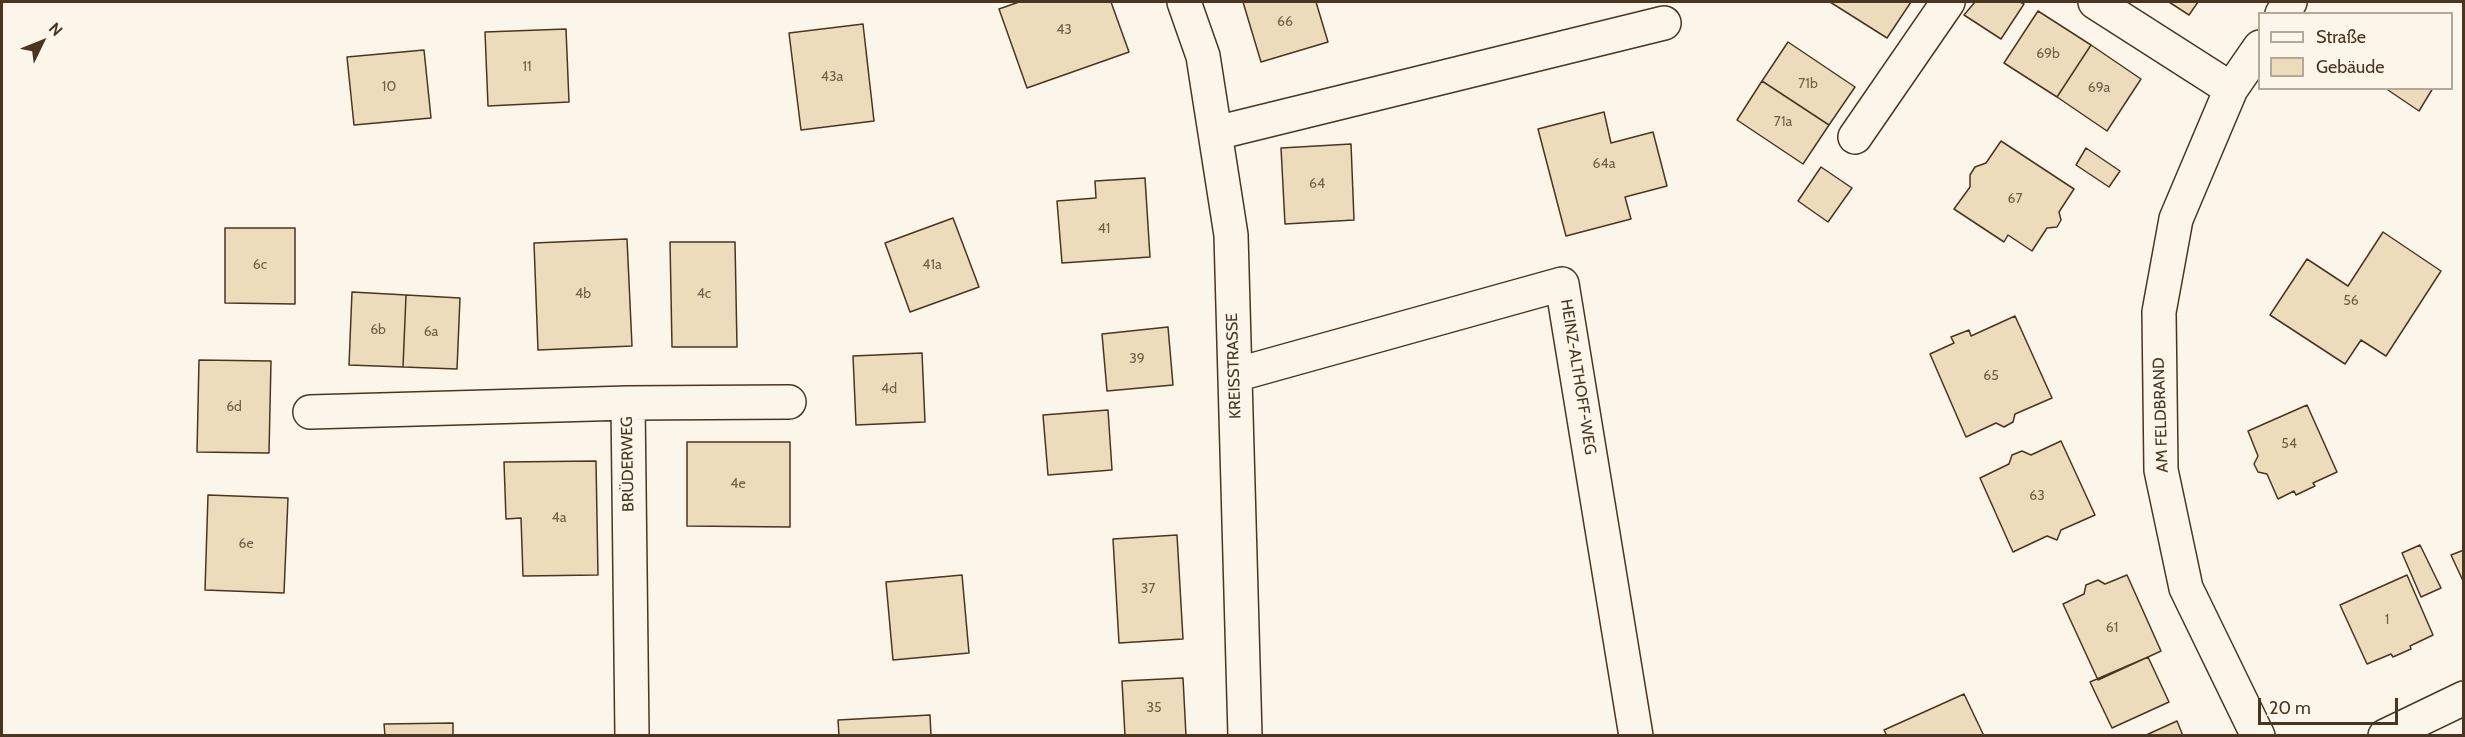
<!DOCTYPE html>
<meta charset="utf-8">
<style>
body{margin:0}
#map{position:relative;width:2465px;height:737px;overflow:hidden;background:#fbf6e9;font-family:Cabin,sans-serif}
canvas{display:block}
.frame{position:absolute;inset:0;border:3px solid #4a3520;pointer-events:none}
.legend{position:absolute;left:2258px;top:12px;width:195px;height:78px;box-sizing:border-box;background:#fbf6e9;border:2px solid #b4a999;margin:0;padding:8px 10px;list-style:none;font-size:18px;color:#4a3520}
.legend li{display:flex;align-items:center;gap:12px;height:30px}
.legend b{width:30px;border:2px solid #b4a999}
.north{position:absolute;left:12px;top:12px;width:60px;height:60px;-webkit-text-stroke:4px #fbf6e9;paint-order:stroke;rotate:47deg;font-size:16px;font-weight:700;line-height:24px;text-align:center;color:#4a3520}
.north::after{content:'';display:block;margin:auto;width:21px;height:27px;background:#4a3520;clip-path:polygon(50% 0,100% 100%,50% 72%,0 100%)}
.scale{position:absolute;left:2258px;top:698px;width:140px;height:27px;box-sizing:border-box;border:3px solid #4a3520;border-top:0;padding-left:8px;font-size:18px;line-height:21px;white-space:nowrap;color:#4a3520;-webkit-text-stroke:4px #fbf6e9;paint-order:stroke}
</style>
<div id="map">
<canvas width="2465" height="737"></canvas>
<div class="frame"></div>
<ul class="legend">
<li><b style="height:8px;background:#fbf6e9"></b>Straße</li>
<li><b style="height:16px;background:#ecdcbc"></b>Gebäude</li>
</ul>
<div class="north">N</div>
<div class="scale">20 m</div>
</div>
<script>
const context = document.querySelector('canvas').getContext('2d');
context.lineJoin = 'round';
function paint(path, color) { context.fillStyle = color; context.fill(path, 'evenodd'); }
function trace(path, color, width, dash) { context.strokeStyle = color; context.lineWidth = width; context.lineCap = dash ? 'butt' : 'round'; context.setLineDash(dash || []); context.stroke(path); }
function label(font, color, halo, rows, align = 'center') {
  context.font = font + ' Cabin,sans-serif'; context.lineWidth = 4.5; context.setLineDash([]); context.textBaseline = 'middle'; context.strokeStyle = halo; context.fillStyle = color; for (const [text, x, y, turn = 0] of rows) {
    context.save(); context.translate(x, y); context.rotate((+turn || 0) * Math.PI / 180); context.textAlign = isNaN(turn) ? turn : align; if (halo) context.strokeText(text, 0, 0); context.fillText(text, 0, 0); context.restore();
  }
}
const building = new Path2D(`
 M 1019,2 L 1111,2 L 1129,52 L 1027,88 L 999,9 Z
 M 1243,2 L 1316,2 L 1328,42 L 1261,62 Z
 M 1830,2 L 1911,2 L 1887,38 Z
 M 1975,2 L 2020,2 L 2024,4 L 2001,39 L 1964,15 Z
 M 2169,2 L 2198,2 L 2189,15 Z
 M 2038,11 L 2091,45 L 2057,97 L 2004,63 Z
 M 863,24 L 874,121 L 801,130 L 789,33 Z
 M 566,29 L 569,102 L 488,106 L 485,32 Z
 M 1788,42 L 1855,87 L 1829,125 L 1762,81 Z
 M 2091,45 L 2141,79 L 2107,131 L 2057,97 Z
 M 424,50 L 431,118 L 354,125 L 347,57 Z
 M 1762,81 L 1829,125 L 1803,164 L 1737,120 Z
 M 2385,88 L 2433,88 L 2419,111 Z
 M 1604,112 L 1611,143 L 1653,132 L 1667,186 L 1625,197 L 1631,219 L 1566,236 L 1538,129 Z
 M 2001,141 L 2074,189 L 2059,212 L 2061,220 L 2057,227 L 2047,228 L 2032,251 L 2008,235 L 2004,242 L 1954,209 L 1970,187 L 1970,175 L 1975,167 L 1986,163 Z
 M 1351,144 L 1354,220 L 1285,224 L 1281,148 Z
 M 2086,148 L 2120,171 L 2109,187 L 2076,165 Z
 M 1821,167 L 1852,188 L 1828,222 L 1798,201 Z
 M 1145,178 L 1150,257 L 1062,263 L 1057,201 L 1096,198 L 1095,181 Z
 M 953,218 L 979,287 L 910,312 L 885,243 Z
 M 225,228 L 295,228 L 295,304 L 225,303 Z
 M 2383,232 L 2441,271 L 2386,356 L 2361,340 L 2345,364 L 2270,315 L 2307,259 L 2348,286 Z
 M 627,239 L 632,346 L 538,350 L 534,243 Z
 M 670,242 L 735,242 L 737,347 L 672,347 Z
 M 352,292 L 406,295 L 403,367 L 349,365 Z
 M 406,295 L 460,298 L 457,369 L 403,367 Z
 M 2015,316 L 2052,398 L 2015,414 L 2013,422 L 2004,427 L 1996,423 L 1966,437 L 1930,354 L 1954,343 L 1951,337 L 1969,330 L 1971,336 Z
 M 1168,327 L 1173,385 L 1107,391 L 1102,334 Z
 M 922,353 L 925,422 L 856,425 L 853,356 Z
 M 199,360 L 271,361 L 269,453 L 197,452 Z
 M 2307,405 L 2337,472 L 2313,483 L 2315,486 L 2296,495 L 2294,491 L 2278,499 L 2267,474 L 2258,472 L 2254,464 L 2258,456 L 2248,431 Z
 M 1108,410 L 1112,470 L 1048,475 L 1043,415 Z
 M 2061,441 L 2095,515 L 2061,530 L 2057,540 L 2047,536 L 2013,552 L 1980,478 L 2009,464 L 2012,455 L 2022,451 L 2031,455 Z
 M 687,442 L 790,442 L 790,527 L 687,526 Z
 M 596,461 L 598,575 L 523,576 L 521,518 L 506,519 L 504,462 Z
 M 208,495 L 288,498 L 284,593 L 205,590 Z
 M 1177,535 L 1183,639 L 1119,643 L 1113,539 Z
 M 2420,545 L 2441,588 L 2421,597 L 2402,553 Z
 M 2464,550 L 2464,583 L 2451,555 Z
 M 962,575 L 969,653 L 893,660 L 886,582 Z
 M 2127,575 L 2161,651 L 2098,680 L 2063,604 L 2084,594 L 2086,585 L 2098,580 L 2105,584 Z
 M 2407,575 L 2433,635 L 2410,646 L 2411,649 L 2393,657 L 2391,654 L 2367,664 L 2340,605 Z
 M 2148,657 L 2169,702 L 2112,728 L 2090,682 Z
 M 1183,678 L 1186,736 L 1125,736 L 1122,681 Z
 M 1964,694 L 1984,736 L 1887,736 L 1884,730 Z
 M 930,715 L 931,736 L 839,736 L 838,720 Z
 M 2177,721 L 2183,736 L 2144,736 Z
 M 453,723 L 453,736 L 385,736 L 384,724 Z`);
paint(building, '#ecdcbc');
trace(building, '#4a3520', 1.5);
const minor = new Path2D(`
 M 1184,2 L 1203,56 L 1231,235 L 1245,736
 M 2095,2 L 2231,89
 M 2282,14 L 2290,2
 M 1216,133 L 1664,23
 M 1855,137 L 1948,2
 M 1235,375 L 1562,284 L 1636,736
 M 628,403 L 789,402
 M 310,412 L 628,403 L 632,736
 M 2258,736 L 2186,588 L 2161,470 L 2159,312 L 2176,219 L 2231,89 L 2260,47
 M 2385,736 L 2464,698`);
trace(minor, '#4a3520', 36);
trace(minor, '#fbf6e9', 33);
label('14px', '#725f47', null, [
 ["66",1285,22],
 ["43",1064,30],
 ["69b",2048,54],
 ["11",527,67],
 ["43a",832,77],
 ["71b",1808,84],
 ["10",389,87],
 ["69a",2099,88],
 ["71a",1783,122],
 ["64a",1604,164],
 ["64",1317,184],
 ["67",2015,199],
 ["41",1104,229],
 ["6c",260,265],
 ["41a",932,265],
 ["4b",583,294],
 ["4c",704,294],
 ["56",2351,301],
 ["6b",378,330],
 ["6a",431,332],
 ["39",1137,359],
 ["65",1991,376],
 ["4d",889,389],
 ["6d",234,407],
 ["54",2289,444],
 ["4e",738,484],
 ["63",2037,496],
 ["4a",559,518],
 ["6e",246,544],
 ["37",1148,589],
 ["1",2387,620],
 ["61",2112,628],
 ["35",1154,708]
]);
label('16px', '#4a3520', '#fbf6e9', [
 ["KREISSTRASSE",1234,366,-92],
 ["HEINZ-ALTHOFF-WEG",1578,377,81],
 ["AM FELDBRAND",2161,415,-92],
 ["BRÜDERWEG",628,464,-91]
]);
</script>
